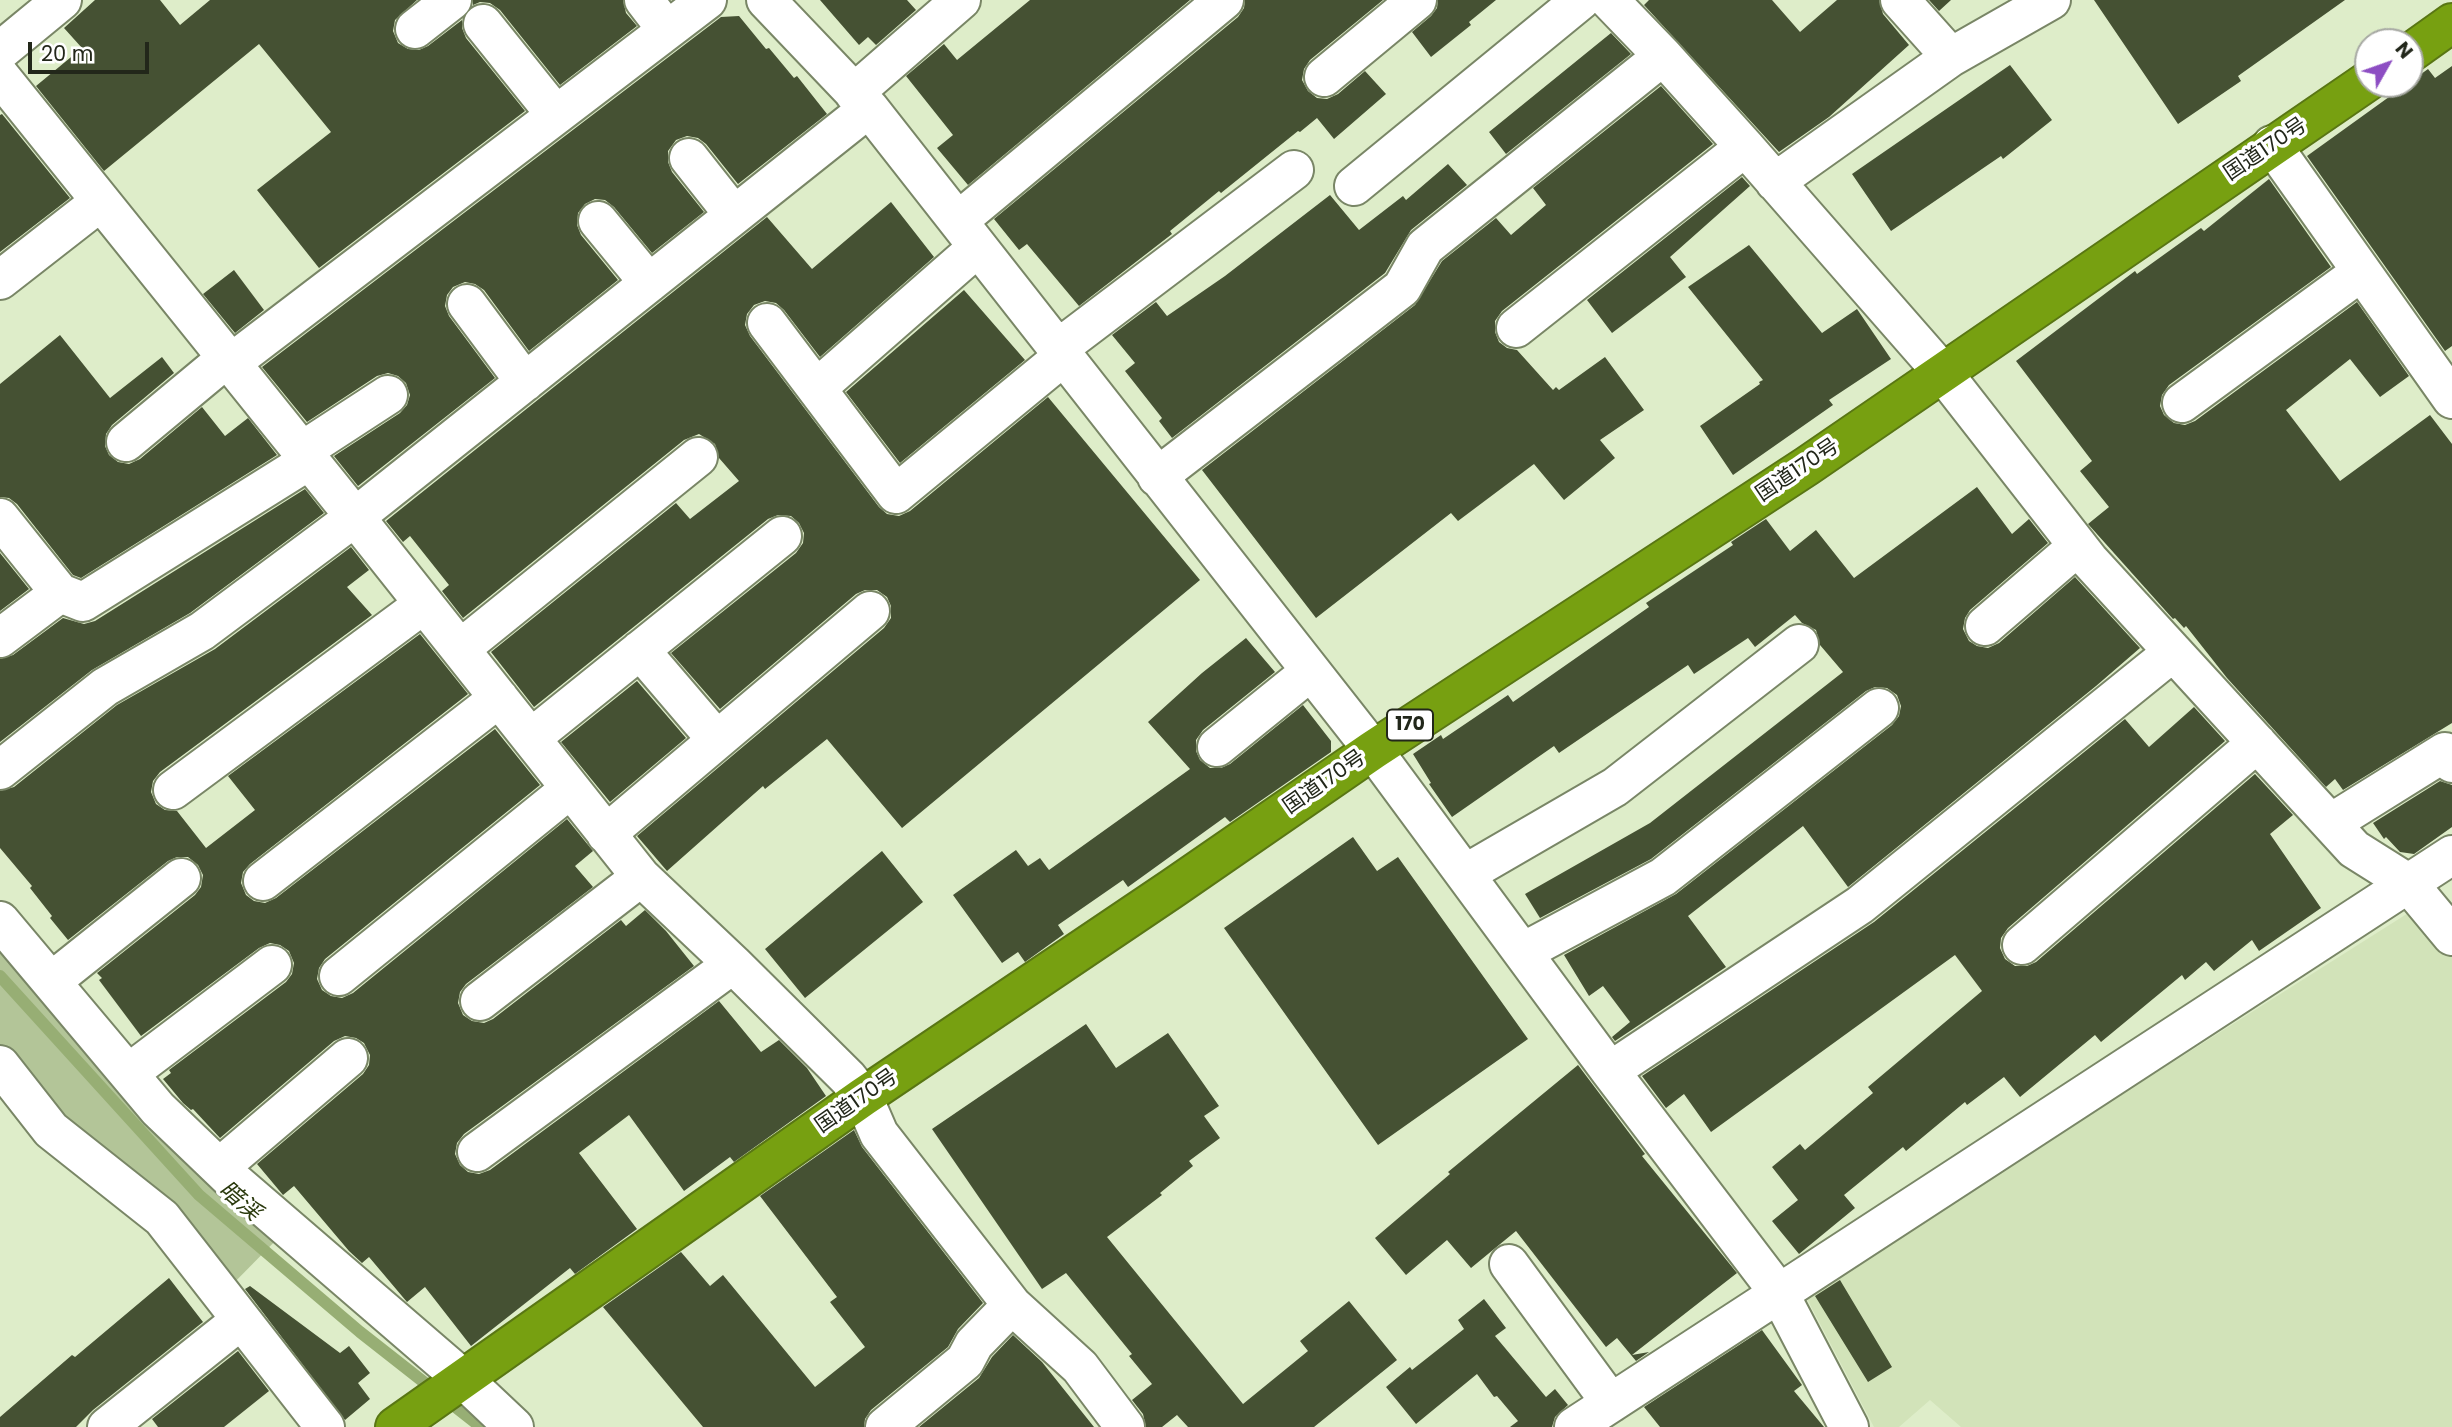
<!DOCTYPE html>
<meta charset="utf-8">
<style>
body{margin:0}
#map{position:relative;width:2452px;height:1427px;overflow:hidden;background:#deedc9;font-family:Poppins,sans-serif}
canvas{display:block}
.north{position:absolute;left:2354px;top:28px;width:70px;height:70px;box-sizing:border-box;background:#fff;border:2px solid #a7a9a3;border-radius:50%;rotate:50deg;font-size:19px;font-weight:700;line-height:28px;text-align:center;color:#22271a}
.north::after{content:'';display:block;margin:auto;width:24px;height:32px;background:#8d4ec3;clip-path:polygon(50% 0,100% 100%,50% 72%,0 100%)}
.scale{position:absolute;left:28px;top:42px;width:121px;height:32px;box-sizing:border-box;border:4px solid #22271a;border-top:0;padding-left:9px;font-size:21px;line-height:24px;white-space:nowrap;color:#22271a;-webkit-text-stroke:5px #fff;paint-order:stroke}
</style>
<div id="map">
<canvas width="2452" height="1427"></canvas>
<div class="north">N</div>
<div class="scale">20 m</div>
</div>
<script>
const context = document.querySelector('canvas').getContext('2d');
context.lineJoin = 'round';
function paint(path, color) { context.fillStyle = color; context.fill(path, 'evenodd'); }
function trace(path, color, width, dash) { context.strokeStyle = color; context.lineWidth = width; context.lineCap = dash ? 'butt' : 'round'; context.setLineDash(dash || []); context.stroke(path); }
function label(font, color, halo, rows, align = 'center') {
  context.font = font + ' Poppins,"Noto Sans JP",sans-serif'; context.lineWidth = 7; context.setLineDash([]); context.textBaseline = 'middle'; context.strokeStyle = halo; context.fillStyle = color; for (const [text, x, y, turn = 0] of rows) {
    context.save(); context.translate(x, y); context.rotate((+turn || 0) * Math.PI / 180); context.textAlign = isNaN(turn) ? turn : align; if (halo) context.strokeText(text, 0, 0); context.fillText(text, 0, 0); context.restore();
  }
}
paint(new Path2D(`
 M 2413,910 L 2452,953 L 2452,1427 L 1961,1427 L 1930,1400 L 1899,1427 L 1874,1427 L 1805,1295 Z`), '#d2e3b9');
paint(new Path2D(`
 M 0,922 L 288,1228 L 222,1295 L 0,1065 Z`), '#b3c598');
trace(new Path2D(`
 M 0,976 L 199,1195 L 360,1332 L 481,1427`), '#97ae74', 12);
paint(new Path2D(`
 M 95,0 L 160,0 L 180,25 L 210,0 L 417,0 L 395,20 L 393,31 L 398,43 L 408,49 L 419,50 L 428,46 L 462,20 L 462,28 L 466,38 L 525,111 L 319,268 L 257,190 L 331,132 L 259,44 L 104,171 L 36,86 L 82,48 L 64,28 Z
 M 473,0 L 623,0 L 626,13 L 637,26 L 560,85 L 500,10 L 490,3 L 480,2 L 473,5 Z
 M 820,0 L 907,0 L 916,10 L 876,45 L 868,37 L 859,45 Z
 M 1030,0 L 1190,0 L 968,185 L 937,148 L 953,135 L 906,76 L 944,44 L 957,60 Z
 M 1245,0 L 1383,0 L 1310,60 L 1304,69 L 1302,80 L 1308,91 L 1317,98 L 1327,99 L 1338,94 L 1365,71 L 1386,94 L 1334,139 L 1317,118 L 1300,132 L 1298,131 L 1221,193 L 1219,191 L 1170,231 L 1172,234 L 1079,306 L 1027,244 L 1019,250 L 994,219 L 1238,17 L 1244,8 Z
 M 1438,0 L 1496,0 L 1469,22 L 1471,25 L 1431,57 L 1412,32 L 1431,16 L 1437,8 Z
 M 1649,0 L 1772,0 L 1800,32 L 1837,0 L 1879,0 L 1883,14 L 1909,45 L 1829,117 L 1779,152 L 1644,5 Z
 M 1929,0 L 1951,0 L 1939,11 Z
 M 2094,0 L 2345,0 L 2238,76 L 2241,81 L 2178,124 Z
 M 739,16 L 766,49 L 769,48 L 794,78 L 797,76 L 827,114 L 738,184 L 706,144 L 698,138 L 687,136 L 676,140 L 668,151 L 668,162 L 672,172 L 704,212 L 652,253 L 614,207 L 605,200 L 595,199 L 585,204 L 578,213 L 577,225 L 581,235 L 618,280 L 529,351 L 484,290 L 475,284 L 465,282 L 453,287 L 447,295 L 445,306 L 449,316 L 495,378 L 358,486 L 334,456 L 400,413 L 407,405 L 410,395 L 406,383 L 398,376 L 388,373 L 377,376 L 307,422 L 262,367 L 721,17 Z
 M 1611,33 L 1631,54 L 1506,154 L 1489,132 Z
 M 2010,65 L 2052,120 L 2003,159 L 2001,156 L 1891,231 L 1852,174 Z
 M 2452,66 L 2452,346 L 2445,351 L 2307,156 L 2407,84 L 2410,84 L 2410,82 L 2428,69 L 2435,78 Z
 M 1661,86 L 1713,144 L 1502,311 L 1495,321 L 1495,332 L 1499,342 L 1507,348 L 1517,350 L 1553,390 L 1556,387 L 1559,390 L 1605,357 L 1644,410 L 1600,440 L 1615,458 L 1564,500 L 1534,464 L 1458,521 L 1451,513 L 1316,618 L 1202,470 L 1415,305 L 1442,261 L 1496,218 L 1511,235 L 1546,205 L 1533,188 Z
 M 2,114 L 70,198 L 0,252 L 0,115 Z
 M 1448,164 L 1467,185 L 1411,230 L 1385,273 L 1172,438 L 1159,421 L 1162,418 L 1125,371 L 1135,363 L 1112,335 L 1156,302 L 1167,316 L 1225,276 L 1330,195 L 1359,230 L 1403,196 L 1406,200 Z
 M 1742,177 L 1750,186 L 1670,257 L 1686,277 L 1612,333 L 1587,300 Z
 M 2269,179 L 2331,267 L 2169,385 L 2162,395 L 2160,406 L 2164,415 L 2174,423 L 2185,425 L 2195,421 L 2357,302 L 2409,376 L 2380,397 L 2350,359 L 2286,410 L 2340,481 L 2430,415 L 2452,444 L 2452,723 L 2343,790 L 2335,779 L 2326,787 L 2227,678 L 2186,626 L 2184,628 L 2175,618 L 2173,619 L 2088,524 L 2109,507 L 2080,471 L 2092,461 L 2016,361 L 2135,271 L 2137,274 L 2201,228 L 2204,231 Z
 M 891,202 L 934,257 L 820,357 L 784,310 L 776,303 L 765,301 L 754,305 L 747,314 L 745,325 L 750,336 L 879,507 L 887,514 L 899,516 L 910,511 L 1048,397 L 1200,580 L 902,828 L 827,739 L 765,789 L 763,786 L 667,871 L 637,836 L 884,628 L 891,618 L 891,606 L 887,597 L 877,590 L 865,590 L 856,594 L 720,709 L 671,653 L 796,553 L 803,543 L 804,533 L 799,523 L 791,516 L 778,515 L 768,519 L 534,707 L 491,652 L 676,503 L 690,519 L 739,481 L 719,458 L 715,444 L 699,434 L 684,440 L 463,618 L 442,591 L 449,585 L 410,536 L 403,542 L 386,521 L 767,217 L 812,269 Z
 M 1749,245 L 1822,333 L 1857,309 L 1891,359 L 1829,400 L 1833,405 L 1733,475 L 1700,426 L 1760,384 L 1759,382 L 1763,380 L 1688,287 Z
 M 234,270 L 264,310 L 235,333 L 203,294 Z
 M 964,290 L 1025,360 L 900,463 L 846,392 Z
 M 60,335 L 110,398 L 162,357 L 174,373 L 112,425 L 106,434 L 105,446 L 109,455 L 118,462 L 129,464 L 140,459 L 202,407 L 225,436 L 248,418 L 277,455 L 81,578 L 73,575 L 17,504 L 9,498 L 0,497 L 0,384 Z
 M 1977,487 L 2012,534 L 2029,519 L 2048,543 L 1970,610 L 1965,618 L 1963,629 L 1969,641 L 1977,646 L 1988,648 L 1999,643 L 2075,577 L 2140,648 L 2096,686 L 1848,887 L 1803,826 L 1688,916 L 1726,967 L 1615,1041 L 1612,1037 L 1630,1022 L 1603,986 L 1589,996 L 1564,955 L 1676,894 L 1892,725 L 1899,716 L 1901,706 L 1897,695 L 1887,688 L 1875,687 L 1866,691 L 1651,859 L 1540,918 L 1525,894 L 1650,823 L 1843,672 L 1820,645 L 1816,630 L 1802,623 L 1795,615 L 1755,647 L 1748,638 L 1694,674 L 1688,665 L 1559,753 L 1554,746 L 1452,817 L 1429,784 L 1431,783 L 1413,754 L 1441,735 L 1443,739 L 1508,695 L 1513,702 L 1649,607 L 1646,603 L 1733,545 L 1731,542 L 1766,519 L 1790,551 L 1816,530 L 1854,578 Z
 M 305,489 L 324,513 L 190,613 L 92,670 L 0,742 L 0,659 L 13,655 L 63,618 L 84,624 L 95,621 Z
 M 351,547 L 369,570 L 347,587 L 372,615 L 160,772 L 153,781 L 151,792 L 156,804 L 165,810 L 177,811 L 206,848 L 255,810 L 228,776 L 420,634 L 468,694 L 250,864 L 243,872 L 241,883 L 246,895 L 254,901 L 265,903 L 276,898 L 495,729 L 540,785 L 325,959 L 319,968 L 317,979 L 322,990 L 331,996 L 342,998 L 353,993 L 567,819 L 593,851 L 575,866 L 593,887 L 466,984 L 460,992 L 458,1003 L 463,1015 L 472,1021 L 484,1023 L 493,1019 L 621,920 L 626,926 L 645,910 L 666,931 L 694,966 L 464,1134 L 457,1143 L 455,1154 L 460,1165 L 468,1172 L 479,1174 L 490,1170 L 719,1001 L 761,1052 L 779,1040 L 807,1068 L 826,1096 L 734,1162 L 730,1157 L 684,1191 L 629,1115 L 579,1153 L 637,1229 L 575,1274 L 570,1268 L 471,1346 L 425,1287 L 407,1302 L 369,1257 L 362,1263 L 349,1251 L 294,1186 L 283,1195 L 257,1164 L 363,1074 L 369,1065 L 370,1055 L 364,1043 L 356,1038 L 345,1036 L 334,1041 L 220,1138 L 193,1109 L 191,1110 L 183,1103 L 163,1079 L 171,1073 L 169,1070 L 286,982 L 292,974 L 294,963 L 289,951 L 280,945 L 270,943 L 259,948 L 141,1036 L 99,980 L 102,978 L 97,973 L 195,895 L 201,887 L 203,875 L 198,865 L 188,857 L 177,857 L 168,861 L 68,940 L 50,918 L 52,916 L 30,888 L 32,886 L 0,848 L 0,791 L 14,787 L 117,705 L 215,649 Z
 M 0,553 L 29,589 L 0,611 Z
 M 1246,638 L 1275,672 L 1203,730 L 1196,740 L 1196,751 L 1200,760 L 1210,768 L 1221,768 L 1230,764 L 1303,705 L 1331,741 L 1331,752 L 1230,822 L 1225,817 L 1128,887 L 1123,880 L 1058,925 L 1064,934 L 1025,962 L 1018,952 L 1002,963 L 953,895 L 1016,850 L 1028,866 L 1040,858 L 1049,870 L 1190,769 L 1148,722 L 1202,673 Z
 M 637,681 L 686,738 L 610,802 L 561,742 Z
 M 2194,707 L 2225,741 L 2008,928 L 2001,938 L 2000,948 L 2005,959 L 2015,966 L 2027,966 L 2036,962 L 2255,774 L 2293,815 L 2270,834 L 2321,908 L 2259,951 L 2252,940 L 2214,971 L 2206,962 L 2185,980 L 2182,975 L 2101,1042 L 2095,1035 L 2020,1097 L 2004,1077 L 1967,1105 L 1965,1102 L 1906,1151 L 1903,1147 L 1844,1195 L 1855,1208 L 1799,1254 L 1772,1221 L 1798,1200 L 1772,1167 L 1800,1144 L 1805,1150 L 1873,1093 L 1868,1087 L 1982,991 L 1955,955 L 1711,1132 L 1684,1094 L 1666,1108 L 1642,1076 L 1874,922 L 2125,719 L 2149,747 Z
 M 2440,781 L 2452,785 L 2452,827 L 2414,854 L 2400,852 L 2386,837 L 2384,839 L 2373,823 Z
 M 1353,837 L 1377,871 L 1398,857 L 1528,1039 L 1378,1145 L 1224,928 Z
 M 882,851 L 923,902 L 805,998 L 765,949 Z
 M 1086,1024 L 1116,1068 L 1168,1033 L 1219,1106 L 1204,1116 L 1220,1138 L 1189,1161 L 1193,1166 L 1160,1193 L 1162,1195 L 1107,1237 L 1243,1404 L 1308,1351 L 1300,1341 L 1349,1301 L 1397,1360 L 1314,1427 L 1188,1427 L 1177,1415 L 1162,1427 L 1146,1427 L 1143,1414 L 1132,1400 L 1152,1384 L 1129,1356 L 1132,1354 L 1066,1273 L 1042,1289 L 932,1129 Z
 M 1578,1065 L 1645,1154 L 1642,1156 L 1737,1273 L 1632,1355 L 1649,1352 L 1636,1361 L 1617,1338 L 1606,1347 L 1516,1231 L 1471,1268 L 1447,1240 L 1406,1275 L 1375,1238 L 1450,1174 L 1448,1172 Z
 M 854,1130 L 862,1147 L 983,1303 L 958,1329 L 948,1347 L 871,1410 L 865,1419 L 864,1427 L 703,1427 L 603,1307 L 681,1252 L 710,1286 L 723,1275 L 815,1387 L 865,1347 L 830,1302 L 837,1297 L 760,1196 Z
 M 169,1278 L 203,1322 L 93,1410 L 76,1427 L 0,1427 L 0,1417 L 72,1355 L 75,1357 Z
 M 1840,1280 L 1892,1367 L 1868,1382 L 1815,1296 Z
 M 250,1286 L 340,1353 L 349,1346 L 370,1373 L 358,1383 L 370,1399 L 345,1420 L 245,1289 Z
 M 1484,1299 L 1506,1328 L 1495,1336 L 1546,1397 L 1555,1389 L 1568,1405 L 1555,1417 L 1552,1427 L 1510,1427 L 1518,1421 L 1497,1396 L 1494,1397 L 1477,1374 L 1416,1424 L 1386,1387 L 1410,1367 L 1412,1370 L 1464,1329 L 1458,1320 Z
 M 1762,1330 L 1802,1385 L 1794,1391 L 1824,1427 L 1660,1427 L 1644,1407 Z
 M 1013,1335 L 1042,1362 L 1094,1427 L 919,1427 L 979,1378 L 992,1357 Z
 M 238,1351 L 269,1391 L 224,1427 L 158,1427 L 152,1419 Z`), '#455133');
const minor = new Path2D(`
 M 644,0 L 667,30
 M 766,0 L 869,108 L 1373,750 L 1610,1071 L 1779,1293 L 1849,1427
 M 1609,0 L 1663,56 L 1745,147 L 1943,373 L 2089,560 L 2354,849 L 2408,883 L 2452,936
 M 1900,0 L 1951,57
 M 483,24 L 556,115
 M 415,29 L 452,0
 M 0,51 L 62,0
 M 0,76 L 355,517 L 641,877 L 733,964 L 848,1078 L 863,1097 L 879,1134 L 1012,1305 L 1080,1367 L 1125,1427
 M 1324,77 L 1417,0
 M 854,93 L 961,0
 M 2272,145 L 2452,399
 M 689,158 L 734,215
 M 1775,182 L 1951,57 L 2051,0
 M 1354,186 L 1581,0
 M 598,221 L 649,283
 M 958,221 L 1224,0
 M 0,280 L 100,202
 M 467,304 L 525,382
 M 767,323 L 896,494 L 1065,355
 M 1516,328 L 1745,147
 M 1059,348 L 1294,170
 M 231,363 L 707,0
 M 817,388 L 978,247
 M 2182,403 L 2361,272
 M 126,442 L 227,358
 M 302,451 L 388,395
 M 1157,477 L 1402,288 L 1425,247 L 1663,56
 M 0,518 L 60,593 L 83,602 L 310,460
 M 1985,626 L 2078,546
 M 0,638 L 60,593
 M 460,649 L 698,457
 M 640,650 L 717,740
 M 531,738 L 782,536
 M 1217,747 L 1311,671
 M 0,770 L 105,687 L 202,631 L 355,517 L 869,108
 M 173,790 L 424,604
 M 2331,823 L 2445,752 L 2452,763
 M 606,834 L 870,611
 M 1465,874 L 1615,787 L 1799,644
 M 263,881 L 499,698
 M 0,921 L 158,1109 L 231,1179 L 462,1378 L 514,1427
 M 2022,945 L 2257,743
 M 1523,952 L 1663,877 L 1879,708
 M 339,976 L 570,789
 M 52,981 L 181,878
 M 480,1001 L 641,877
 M 0,1065 L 51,1130 L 162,1218 L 325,1427
 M 1610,1071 L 1860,905 L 2173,652
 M 129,1073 L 272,965
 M 477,1152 L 733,964
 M 220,1167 L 348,1058
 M 1509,1264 L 1611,1403
 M 107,1427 L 241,1320
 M 885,1427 L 965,1361 L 974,1344 L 1012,1305
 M 1574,1427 L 2452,855`);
const highway = new Path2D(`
 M 2410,53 L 2452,23
 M 395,1427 L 863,1097 L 1173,888 L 1373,750 L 1807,466 L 2368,81`);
trace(minor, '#798666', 42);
trace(highway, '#597614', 42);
trace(minor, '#fff', 38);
trace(highway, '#77a011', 38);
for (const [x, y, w] of [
 [1410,725,46]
]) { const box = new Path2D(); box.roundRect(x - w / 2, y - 15.5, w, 31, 5); context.fillStyle = '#fff'; context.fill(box); trace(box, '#22271a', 2); }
label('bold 19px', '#22271a', null, [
 ["170",1410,725]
]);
label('21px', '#22271a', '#fff', [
 ["国道170号",2266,150,-34],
 ["国道170号",1798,471,-34],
 ["国道170号",1325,783,-35],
 ["国道170号",857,1102,-35]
]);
label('italic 23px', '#2a390d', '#fff', [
 ["暗渓",239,1202,40]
]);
</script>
